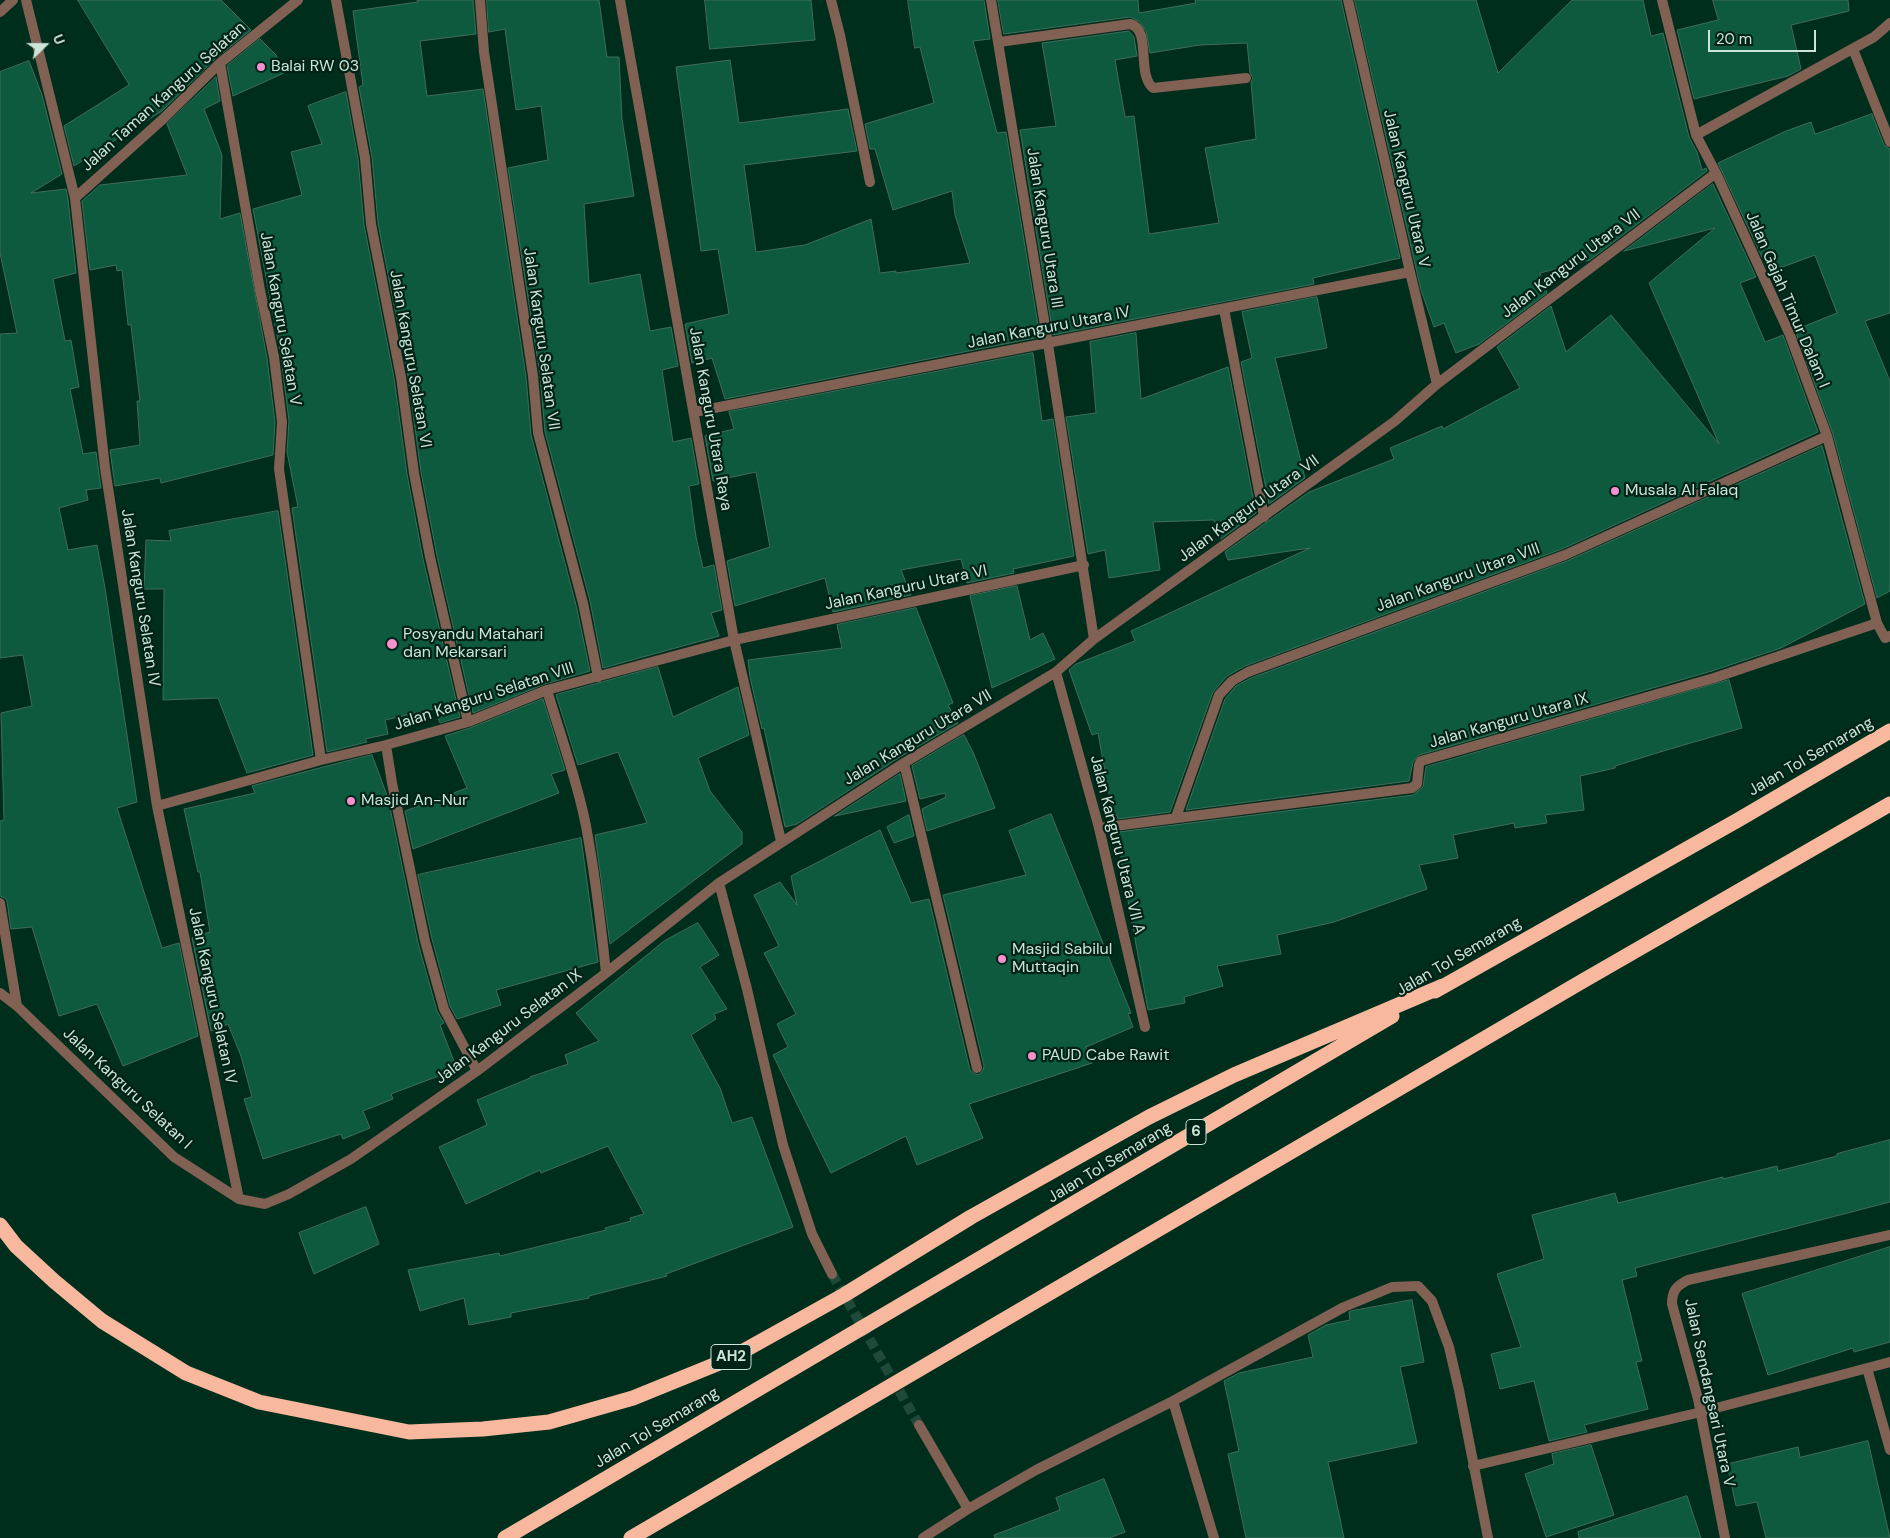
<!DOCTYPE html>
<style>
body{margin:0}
#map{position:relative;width:1890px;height:1538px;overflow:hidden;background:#002e1d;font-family:"DM Sans",sans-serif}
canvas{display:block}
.north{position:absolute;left:20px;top:20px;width:50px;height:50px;-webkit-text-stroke:4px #012216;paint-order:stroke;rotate:68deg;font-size:14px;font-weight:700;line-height:20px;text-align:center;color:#cde4d8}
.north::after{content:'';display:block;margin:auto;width:18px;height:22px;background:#cde4d8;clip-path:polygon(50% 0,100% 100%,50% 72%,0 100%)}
.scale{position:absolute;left:1708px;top:30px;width:108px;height:22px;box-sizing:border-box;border:2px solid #cde4d8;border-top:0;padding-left:6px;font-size:15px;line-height:18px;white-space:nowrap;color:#cde4d8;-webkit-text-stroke:4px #012216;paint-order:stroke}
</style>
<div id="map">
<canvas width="1890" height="1538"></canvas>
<div class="north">U</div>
<div class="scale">20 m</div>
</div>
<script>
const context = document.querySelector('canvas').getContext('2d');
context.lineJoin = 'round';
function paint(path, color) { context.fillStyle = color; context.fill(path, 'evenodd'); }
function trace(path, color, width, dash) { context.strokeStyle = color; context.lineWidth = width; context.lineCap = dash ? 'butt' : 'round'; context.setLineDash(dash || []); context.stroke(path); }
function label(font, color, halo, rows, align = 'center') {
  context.font = font + ' "DM Sans",sans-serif'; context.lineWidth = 4.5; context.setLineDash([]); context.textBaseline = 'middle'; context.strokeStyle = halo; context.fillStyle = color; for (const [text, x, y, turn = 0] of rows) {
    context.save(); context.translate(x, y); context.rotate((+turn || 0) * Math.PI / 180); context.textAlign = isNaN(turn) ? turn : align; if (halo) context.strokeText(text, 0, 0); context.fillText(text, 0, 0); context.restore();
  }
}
const building = new Path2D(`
 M 78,0 L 221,0 L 251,30 L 216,58 L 162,111 L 74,166 L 64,126 L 129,85 Z
 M 417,0 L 473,0 L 476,34 L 420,41 L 427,96 L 483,89 L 526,377 L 531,435 L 576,605 L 590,671 L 545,684 L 473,713 L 437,556 L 421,472 L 408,376 L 378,223 L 372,157 L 359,87 L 363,85 L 353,11 L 418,2 Z
 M 487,0 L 599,0 L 607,57 L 619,57 L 622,119 L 634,196 L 584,204 L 589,284 L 640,274 L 650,331 L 671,327 L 678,366 L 662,370 L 673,442 L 691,438 L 699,484 L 689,486 L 696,537 L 703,568 L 714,565 L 722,610 L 711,613 L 719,636 L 603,668 L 590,601 L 545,432 L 540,375 L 508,168 L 548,160 L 541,106 L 516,110 L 505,29 L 489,32 Z
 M 705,0 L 811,0 L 815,40 L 710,49 Z
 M 908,0 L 984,0 L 990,39 L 973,41 L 997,133 L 1006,132 L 1040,337 L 725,399 L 712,358 L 692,363 L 685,324 L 729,314 L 718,249 L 701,251 L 676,67 L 730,60 L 739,123 L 848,109 L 857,151 L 744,165 L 756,252 L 805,245 L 871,219 L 880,273 L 896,271 L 896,273 L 970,263 L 955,215 L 952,191 L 893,210 L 875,149 L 870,149 L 865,124 L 934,103 L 920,47 L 915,48 Z
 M 998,0 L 1138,0 L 1139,13 L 1196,3 L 1195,0 L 1341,0 L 1400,258 L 1313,278 L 1314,284 L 1053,335 L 1020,130 L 1056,126 L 1042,43 L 1129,31 L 1134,37 L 1137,56 L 1115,60 L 1125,117 L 1134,116 L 1149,234 L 1219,223 L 1205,148 L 1256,139 L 1251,82 L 1253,78 L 1250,73 L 1247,43 L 1200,45 L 1150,53 L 1146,31 L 1140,22 L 1130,17 L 1004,34 Z
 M 1355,0 L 1476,0 L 1498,73 L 1572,0 L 1643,0 L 1651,36 L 1663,33 L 1689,137 L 1697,152 L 1702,170 L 1706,168 L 1707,171 L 1590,260 L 1540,273 L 1547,293 L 1479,344 L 1456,353 L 1444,323 L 1434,327 L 1421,290 Z
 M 1713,0 L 1848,0 L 1849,11 L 1791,25 L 1801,69 L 1788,76 L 1694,99 L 1677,30 L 1718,20 Z
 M 260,39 L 276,55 L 284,73 L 233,96 L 227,66 Z
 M 29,61 L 42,95 L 62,174 L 31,193 L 66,189 L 68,199 L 76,273 L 53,279 L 65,341 L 71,340 L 79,387 L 70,389 L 83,454 L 96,452 L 101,488 L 86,490 L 88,500 L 59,508 L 68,550 L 97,545 L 105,588 L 137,802 L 117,808 L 162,948 L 179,943 L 198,1036 L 123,1066 L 97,1004 L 59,1016 L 32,927 L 11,929 L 7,901 L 5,898 L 0,896 L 0,821 L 4,820 L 1,713 L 32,706 L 23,655 L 0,658 L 0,334 L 17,333 L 0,253 L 0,72 Z
 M 216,77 L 220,101 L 204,109 L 222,155 L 220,219 L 240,213 L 267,358 L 275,422 L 273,455 L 161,483 L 160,478 L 115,486 L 110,450 L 140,445 L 137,401 L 140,401 L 131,325 L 128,325 L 122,270 L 117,271 L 116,265 L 90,270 L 82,201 L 100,185 L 187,175 L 167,124 Z
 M 346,92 L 358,159 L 364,225 L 394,378 L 407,474 L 423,559 L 460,717 L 440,723 L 434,709 L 385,720 L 388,734 L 365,739 L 367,742 L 327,752 L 292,508 L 298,507 L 287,452 L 289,421 L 281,356 L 253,209 L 302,195 L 291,152 L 322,144 L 308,106 Z
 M 1872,114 L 1884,145 L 1890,149 L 1890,313 L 1865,321 L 1890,381 L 1890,591 L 1877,598 L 1833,434 L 1795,330 L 1837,313 L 1815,255 L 1769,272 L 1718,163 L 1786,131 L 1811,122 L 1815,134 Z
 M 1713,184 L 1756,277 L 1740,283 L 1765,342 L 1783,335 L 1818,432 L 1562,549 L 1245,666 L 1227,676 L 1213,692 L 1170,812 L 1118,819 L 1117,815 L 1113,815 L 1098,733 L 1092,735 L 1069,670 L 1076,664 L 1135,641 L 1131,631 L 1310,548 L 1228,560 L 1225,552 L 1309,492 L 1394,459 L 1390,448 L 1442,426 L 1443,429 L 1520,388 L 1497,347 L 1551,306 L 1566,352 L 1611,315 L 1719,444 L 1649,283 L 1715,228 L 1624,251 Z
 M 1317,297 L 1327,348 L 1275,358 L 1305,478 L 1269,504 L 1241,362 L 1252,358 L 1242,312 Z
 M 1136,333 L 1141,399 L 1228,367 L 1256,513 L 1221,539 L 1214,520 L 1153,522 L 1160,570 L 1109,578 L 1105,550 L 1088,554 L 1066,417 L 1096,413 L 1090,342 Z
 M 1033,353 L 1042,421 L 1053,419 L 1074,556 L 1013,569 L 1014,573 L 967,583 L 961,559 L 901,570 L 911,595 L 833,612 L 825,578 L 735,606 L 727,561 L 770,547 L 756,472 L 713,481 L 705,436 L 734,429 L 729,412 Z
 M 1822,446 L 1865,604 L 1781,648 L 1712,671 L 1419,755 L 1413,762 L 1409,781 L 1186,810 L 1225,699 L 1236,686 L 1251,678 L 1567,561 Z
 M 278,511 L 313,755 L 247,773 L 218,698 L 163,700 L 164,589 L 144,589 L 146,540 L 171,541 L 169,531 Z
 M 1017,586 L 1030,640 L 1043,633 L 1055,659 L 992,688 L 970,596 Z
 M 916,608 L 953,703 L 948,705 L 958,723 L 900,757 L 797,824 L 785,827 L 764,728 L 762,729 L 750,677 L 748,660 L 842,648 L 837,625 Z
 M 658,667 L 673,717 L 738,687 L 749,735 L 698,758 L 710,791 L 742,832 L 742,844 L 610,944 L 595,835 L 647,823 L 618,752 L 578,765 L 556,695 Z
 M 1729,680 L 1742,728 L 1660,752 L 1615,766 L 1615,768 L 1580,776 L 1584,810 L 1545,815 L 1547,823 L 1515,828 L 1514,823 L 1453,835 L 1458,858 L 1419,865 L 1427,889 L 1334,922 L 1277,935 L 1281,954 L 1217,966 L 1223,986 L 1184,997 L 1185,1003 L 1148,1010 L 1122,868 L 1119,832 L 1413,795 L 1423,787 L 1426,767 Z
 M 543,699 L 565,770 L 551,774 L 559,793 L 413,849 L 405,811 L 467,788 L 445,736 L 470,728 Z
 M 964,735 L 973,752 L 995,808 L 927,831 L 922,809 L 946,797 L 945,793 L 920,799 L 912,766 Z
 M 372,755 L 388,798 L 418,943 L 437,1011 L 444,1023 L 440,1025 L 457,1069 L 391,1094 L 393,1099 L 363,1111 L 370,1128 L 343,1139 L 341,1134 L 263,1159 L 244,1099 L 252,1097 L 241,1056 L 228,1024 L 211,1031 L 192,938 L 210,932 L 200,872 L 198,872 L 184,809 L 255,793 L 252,786 L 323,767 Z
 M 900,774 L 906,801 L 835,816 Z
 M 1051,814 L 1131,1013 L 1128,1014 L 1133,1027 L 1086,1047 L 1092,1063 L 969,1104 L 983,1138 L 917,1165 L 906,1136 L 831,1173 L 773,1055 L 788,1047 L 777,1024 L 796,1014 L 764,953 L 779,946 L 754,895 L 780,882 L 797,905 L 791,876 L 880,830 L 911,903 L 929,899 L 970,1070 L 975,1074 L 979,1075 L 983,1070 L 984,1066 L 943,895 L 1026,875 L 1009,831 Z
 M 909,815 L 914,836 L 894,843 L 887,827 Z
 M 581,838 L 598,962 L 496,990 L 501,1005 L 457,1019 L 450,1006 L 432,939 L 418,875 Z
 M 698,923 L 719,955 L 700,967 L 727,1009 L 714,1014 L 716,1019 L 691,1035 L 720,1088 L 732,1123 L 752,1117 L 793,1227 L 666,1274 L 667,1276 L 589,1296 L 589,1298 L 511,1313 L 511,1317 L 469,1325 L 464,1298 L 420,1311 L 408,1270 L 499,1253 L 500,1256 L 606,1230 L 605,1228 L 631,1221 L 630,1218 L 644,1214 L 608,1146 L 541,1173 L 540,1170 L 466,1204 L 439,1147 L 487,1125 L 477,1100 L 530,1078 L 530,1077 L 568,1064 L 565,1055 L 599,1041 L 576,1013 L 664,941 Z
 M 1890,1140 L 1890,1202 L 1635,1268 L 1637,1276 L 1622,1280 L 1642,1361 L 1636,1362 L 1648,1409 L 1584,1425 L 1587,1432 L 1549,1441 L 1534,1381 L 1500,1389 L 1491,1354 L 1521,1347 L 1497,1274 L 1544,1259 L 1532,1215 L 1615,1193 L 1618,1203 L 1723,1177 L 1723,1179 L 1777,1166 L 1778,1171 L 1837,1156 L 1837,1154 Z
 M 366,1207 L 379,1244 L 314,1274 L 299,1233 Z
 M 1890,1247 L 1890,1342 L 1854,1352 L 1853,1348 L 1768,1375 L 1742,1294 Z
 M 1412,1300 L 1424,1362 L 1400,1367 L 1417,1443 L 1328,1462 L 1344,1538 L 1246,1538 L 1228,1454 L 1239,1451 L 1224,1381 L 1239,1373 L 1313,1357 L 1308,1335 L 1326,1325 L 1350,1320 L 1349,1312 L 1351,1311 Z
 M 1868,1441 L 1890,1538 L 1766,1538 L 1757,1502 L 1736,1506 L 1727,1464 L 1798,1447 L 1800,1457 Z
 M 1591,1445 L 1614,1515 L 1546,1537 L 1525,1474 L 1554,1464 L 1552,1454 Z
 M 1104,1479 L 1125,1532 L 1109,1538 L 995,1538 L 994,1535 L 1060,1510 L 1056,1498 Z
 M 1687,1496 L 1701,1538 L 1579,1538 L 1578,1532 Z`);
paint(building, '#0d5a3f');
trace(building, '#416c59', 1);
trace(new Path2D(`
 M 832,1274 L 919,1425`), '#1f4939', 10, [10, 5]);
trace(new Path2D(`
 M 26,0 L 75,198 L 105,468 L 157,806 L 239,1199
 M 336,0 L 365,158 L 371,224 L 401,377 L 414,473 L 430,557 L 468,722
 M 480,0 L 484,52 L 533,376 L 538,433 L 583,603 L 598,677
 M 620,0 L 734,640 L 781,841
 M 831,0 L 840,35 L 870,182
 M 991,0 L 1048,344 L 1094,639
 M 1348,0 L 1410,272 L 1437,384
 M 1662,0 L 1696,135 L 1716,173 L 1790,335 L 1827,436 L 1877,623 L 1885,638 L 1890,636
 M 0,12 L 13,0
 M 999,42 L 1130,24 C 1152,29 1136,74 1153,88 L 1246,78
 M 1853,49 L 1890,142
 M 220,63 L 260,290 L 274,357 L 282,422 L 279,469 L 321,760
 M 1696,135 L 1874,37 L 1890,23
 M 75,198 L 163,119 L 220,63 L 298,0
 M 1224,309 L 1264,517
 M 694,412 L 1410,272
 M 1056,672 L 1099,828 L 1145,1027
 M 547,690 C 560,735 577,779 586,826 C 595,874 601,924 606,973
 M 386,745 L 392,783 L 425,941 L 444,1009 L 477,1071
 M 904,763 L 977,1068
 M 157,806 L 321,760 L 386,745 L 468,722 L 547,690 L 734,640 L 1084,565
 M 1176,817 L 1219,695 L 1232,681 L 1248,672 L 1565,555 L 1827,436
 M 1099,828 L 1412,788 L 1417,784 L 1419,765 L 1421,761 L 1714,678 L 1877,623
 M 719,883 L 747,989 L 783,1145 L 812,1234 L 832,1274
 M 0,903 L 17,1006
 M 0,993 L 17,1006 L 174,1157 L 239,1199 L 265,1204 L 289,1194 L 351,1159 L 477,1071 L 606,973 L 719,883 L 904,763 L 1056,672 L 1094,639 L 1395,421 L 1437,384 L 1716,173
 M 1867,1368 L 1890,1450
 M 1173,1401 L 1214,1538
 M 919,1425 L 968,1509
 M 1473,1466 L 1701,1412 L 1890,1362
 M 923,1538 L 968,1509 L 1036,1470 L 1173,1401 L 1344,1307 L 1392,1287 L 1418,1286 L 1432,1301 L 1449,1347 L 1459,1390 L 1488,1538
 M 1725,1538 L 1698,1399 L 1672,1304 C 1672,1291 1676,1286 1688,1280 L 1890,1235`), '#816153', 10);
trace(new Path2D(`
 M 1435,991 L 1738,820 L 1890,731
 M 0,1225 L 16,1246 L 54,1281 L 102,1321 L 186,1373 L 259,1402 L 409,1432 L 483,1429 L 549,1422 L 633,1398 L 729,1359 L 844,1295 L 971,1217 L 1149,1117 L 1234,1075 L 1443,986
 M 505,1538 C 800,1364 1097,1192 1392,1016
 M 631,1538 L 1581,982 L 1890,804`), '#f8b89d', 15);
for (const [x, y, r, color] of [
 [261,67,5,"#f790ce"],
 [1615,491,5,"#f790ce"],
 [392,644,6,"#f790ce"],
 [351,801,5,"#f790ce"],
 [1002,959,5,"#f790ce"],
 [1032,1056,5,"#f790ce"]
]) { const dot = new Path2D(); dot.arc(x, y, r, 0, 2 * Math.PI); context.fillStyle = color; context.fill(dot); trace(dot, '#012216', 2); }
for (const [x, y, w] of [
 [1196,1132,20],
 [731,1357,40]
]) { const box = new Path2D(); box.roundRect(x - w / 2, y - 12.5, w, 25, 4); context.fillStyle = '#012216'; context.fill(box); trace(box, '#cde4d8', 1); }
label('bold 15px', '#cde4d8', null, [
 ["6",1196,1132],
 ["AH2",731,1357]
]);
label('16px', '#cde4d8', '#012216', [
 ["Balai RW 03",271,67],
 ["Musala Al Falaq",1625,491],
 ["Posyandu Matahari",403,635],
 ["dan Mekarsari",403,653],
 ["Masjid An-Nur",361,801],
 ["Masjid Sabilul",1012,950],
 ["Muttaqin",1012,968],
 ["PAUD Cabe Rawit",1042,1056]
], 'left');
label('16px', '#cde4d8', '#012216', [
 ["Jalan Taman Kanguru Selatan",164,97,-42],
 ["Jalan Kanguru Utara V",1406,189,77],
 ["Jalan Kanguru Utara III",1044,228,81],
 ["Jalan Kanguru Utara VII",1571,264,-37],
 ["Jalan Gajah Timur Dalam I",1787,300,67],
 ["Jalan Kanguru Selatan V",280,319,80],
 ["Jalan Kanguru Utara IV",1049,328,-11],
 ["Jalan Kanguru Selatan VII",541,339,82],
 ["Jalan Kanguru Selatan VI",410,359,80],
 ["Jalan Kanguru Utara Raya",710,419,80],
 ["Jalan Kanguru Utara VII",1249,509,-36],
 ["Jalan Kanguru Utara VIII",1458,578,-20],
 ["Jalan Kanguru Utara VI",906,588,-12],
 ["Jalan Kanguru Selatan IV",140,598,81],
 ["Jalan Kanguru Selatan VIII",484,697,-18],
 ["Jalan Kanguru Utara IX",1509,721,-16],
 ["Jalan Kanguru Utara VII",918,738,-31],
 ["Jalan Tol Semarang",1811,757,-30],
 ["Jalan Kanguru Utara VII A",1117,845,76],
 ["Jalan Tol Semarang",1459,957,-30],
 ["Jalan Kanguru Selatan IV",212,996,78],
 ["Jalan Kanguru Selatan IX",509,1027,-37],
 ["Jalan Kanguru Selatan I",127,1089,43],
 ["Jalan Tol Semarang",1110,1163,-31],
 ["Jalan Sendangsari Utara V",1709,1393,78],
 ["Jalan Tol Semarang",657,1428,-31]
]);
</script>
